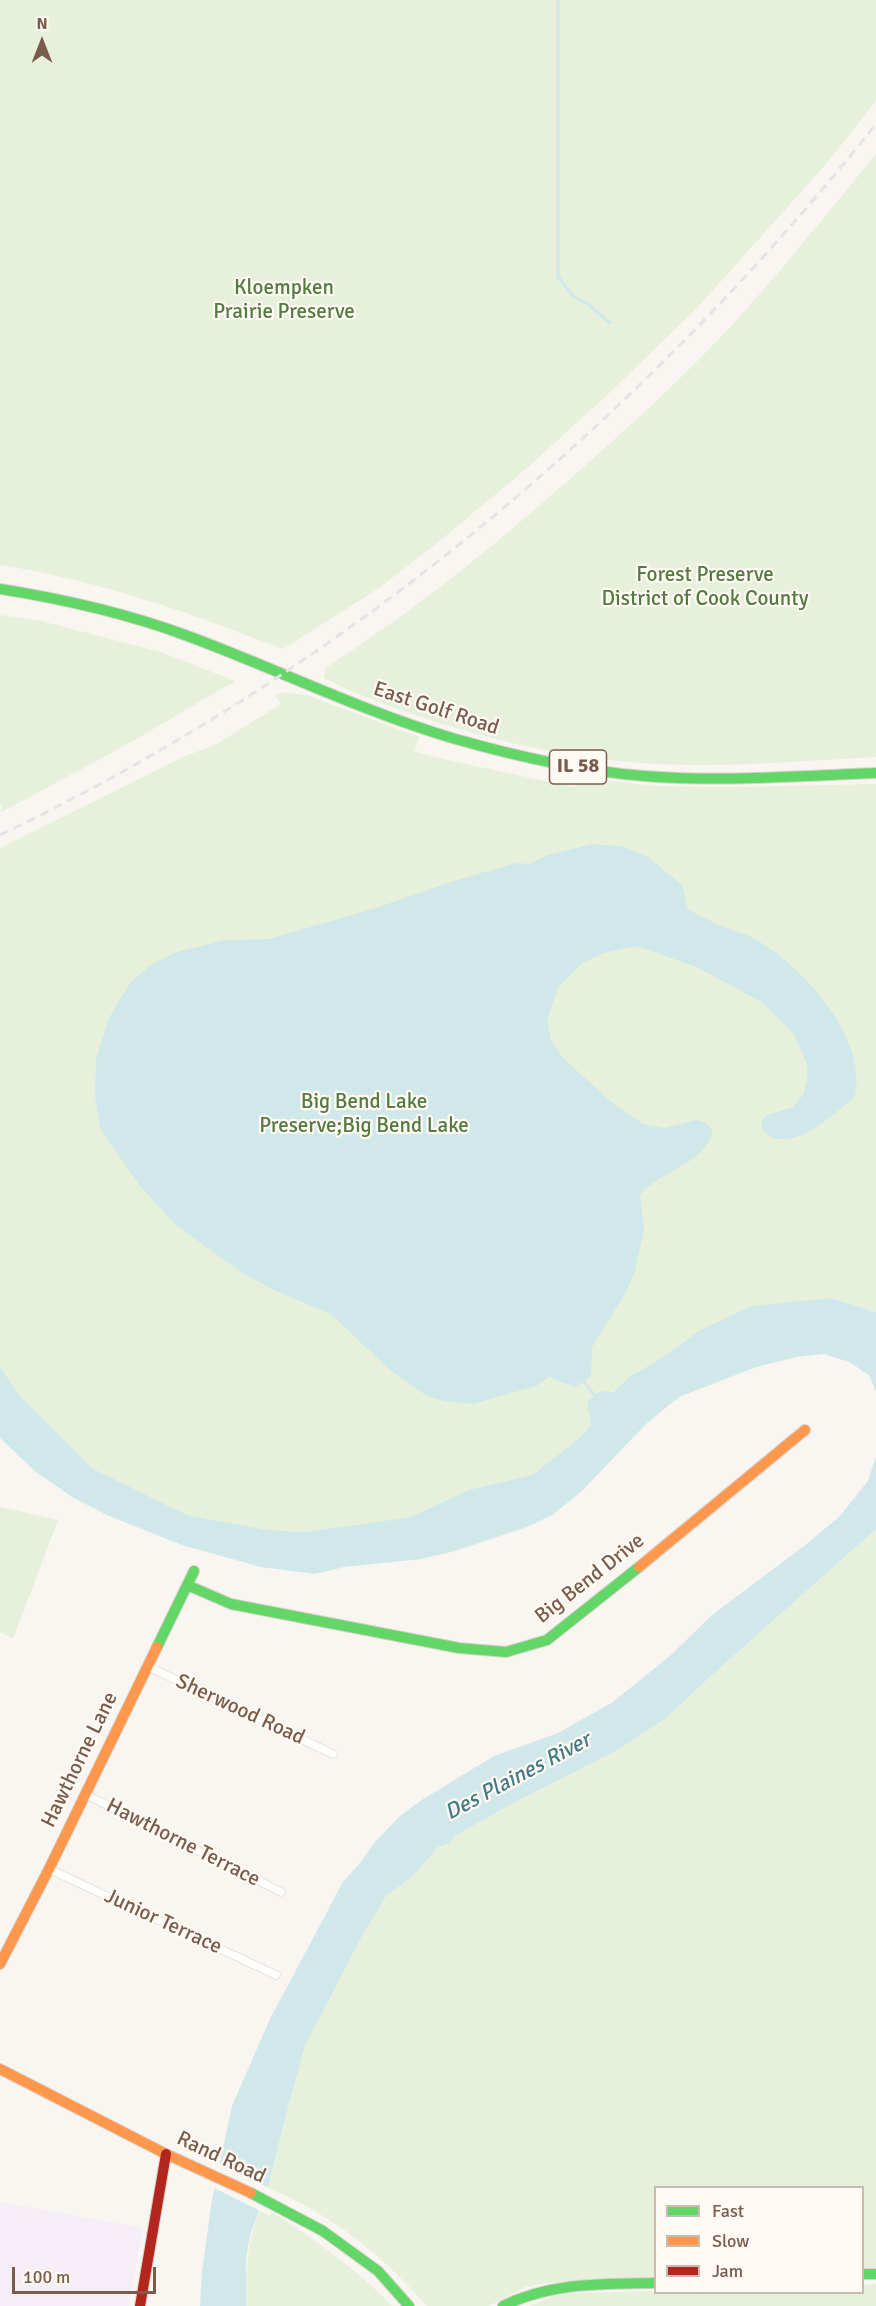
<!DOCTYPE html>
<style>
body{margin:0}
#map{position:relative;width:876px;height:2306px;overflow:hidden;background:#f9f5f0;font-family:Signika,sans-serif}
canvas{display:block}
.legend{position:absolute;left:654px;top:2186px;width:210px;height:108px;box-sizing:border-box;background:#fffaf3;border:2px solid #cabbb1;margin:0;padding:8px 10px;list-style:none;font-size:18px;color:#7a5c4d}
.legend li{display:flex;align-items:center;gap:12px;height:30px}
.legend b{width:30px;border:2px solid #cabbb1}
.north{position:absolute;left:12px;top:12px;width:60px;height:60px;-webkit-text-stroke:4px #fffaf3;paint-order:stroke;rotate:0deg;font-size:16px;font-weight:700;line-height:24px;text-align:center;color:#7a5c4d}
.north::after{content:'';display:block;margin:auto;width:21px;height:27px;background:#7a5c4d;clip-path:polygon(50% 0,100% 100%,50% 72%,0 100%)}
.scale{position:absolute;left:12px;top:2267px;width:144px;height:27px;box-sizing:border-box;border:3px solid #7a5c4d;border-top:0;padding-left:8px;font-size:18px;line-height:21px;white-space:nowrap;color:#7a5c4d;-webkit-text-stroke:4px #fffaf3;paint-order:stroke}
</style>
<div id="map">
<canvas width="876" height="2306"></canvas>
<ul class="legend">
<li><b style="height:8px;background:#63d668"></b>Fast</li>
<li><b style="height:8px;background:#ff974d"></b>Slow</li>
<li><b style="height:8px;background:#b3261e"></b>Jam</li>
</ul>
<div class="north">N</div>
<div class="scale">100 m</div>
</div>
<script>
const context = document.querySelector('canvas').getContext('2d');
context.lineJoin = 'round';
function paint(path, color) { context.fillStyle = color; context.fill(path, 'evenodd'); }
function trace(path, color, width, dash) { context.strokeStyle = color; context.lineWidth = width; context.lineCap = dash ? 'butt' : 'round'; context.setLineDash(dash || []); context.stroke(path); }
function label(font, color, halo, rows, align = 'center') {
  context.font = font + ' Signika,sans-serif'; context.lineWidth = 4.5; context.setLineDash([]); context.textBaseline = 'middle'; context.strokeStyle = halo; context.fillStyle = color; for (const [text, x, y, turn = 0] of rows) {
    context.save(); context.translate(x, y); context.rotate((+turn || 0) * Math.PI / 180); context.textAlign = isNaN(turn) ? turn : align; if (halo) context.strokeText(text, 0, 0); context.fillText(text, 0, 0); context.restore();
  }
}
paint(new Path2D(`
 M 0,2202 L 143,2228 L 128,2306 L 0,2306 Z`), '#f6eef6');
paint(new Path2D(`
 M 0,0 L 876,0 L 876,101 L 827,163 L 696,309 L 605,397 L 527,468 L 431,548 L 379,588 L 283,649 C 190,613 99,580 0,565 Z
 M 876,154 L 876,757 C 814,760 752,766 689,765 C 589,764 489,742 395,708 C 371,699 347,690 324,678 L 325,668 C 416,610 499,542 579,471 C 632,424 685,376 733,324 C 783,269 829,211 876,154 Z
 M 0,615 L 41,621 L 161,652 L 235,681 L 126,745 L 0,813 L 2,807 L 0,803 Z
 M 283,692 L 306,695 L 420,737 L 414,751 L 434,757 L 573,787 L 595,779 L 656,786 L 730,787 L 876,784 L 876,1312 L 832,1298 L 660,1359 L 629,1377 L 588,1413 L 591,1424 L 576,1441 L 532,1475 L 468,1490 L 411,1517 L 304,1532 L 268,1530 L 187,1515 L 92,1468 L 20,1396 L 0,1367 L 0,848 L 183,757 L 217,744 L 281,704 L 275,696 Z
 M 0,1507 L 58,1520 L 13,1639 L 0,1632 Z
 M 876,1529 L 876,2268 L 863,2269 L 862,2188 L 656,2188 L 655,2277 L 544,2283 L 525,2287 L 489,2306 L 427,2306 C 383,2256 331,2213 268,2188 L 282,2130 L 305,2046 L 362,1936 L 386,1896 L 412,1877 L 438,1847 L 449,1844 L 455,1836 L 519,1800 L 614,1752 L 664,1720 L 712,1675 Z
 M 260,2211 L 270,2216 L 271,2212 L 275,2214 C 317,2241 358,2270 392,2306 L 246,2306 C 246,2271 246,2244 260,2211 Z
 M 876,2284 L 876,2306 L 530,2306 L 553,2296 L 572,2293 L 655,2291 L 656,2292 L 862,2292 L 863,2285 Z`), '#e7f0db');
paint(new Path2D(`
 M 594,844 L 625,847 L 648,857 L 682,885 L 688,910 C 702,916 715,924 729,929 C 738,933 748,934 755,939 C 803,967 868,1037 855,1097 C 834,1113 803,1146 773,1138 C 770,1137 765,1132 762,1130 L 761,1121 L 767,1115 L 793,1107 L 803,1095 L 807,1080 L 807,1064 L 794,1034 L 763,1003 L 697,967 L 636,946 L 604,953 L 582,963 L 558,987 L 547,1020 L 551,1040 L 563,1058 L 610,1101 L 643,1124 L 664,1128 L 697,1120 L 706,1123 L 713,1131 C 705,1164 661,1170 640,1195 L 644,1229 L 634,1274 L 625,1294 L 592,1347 L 591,1376 L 575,1387 L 549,1377 L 536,1386 L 473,1404 L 444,1401 L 427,1396 L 390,1370 L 331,1314 L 276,1291 L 242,1273 L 175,1224 L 139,1185 L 100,1128 L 95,1097 L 96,1060 L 109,1018 L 130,983 L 152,964 L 177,952 L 226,940 L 269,939 L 376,908 L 457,880 L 516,863 L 530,864 L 547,855 Z
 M 832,1298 L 876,1312 L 876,1392 L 869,1375 L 849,1362 L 824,1354 L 796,1357 L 756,1367 L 679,1397 L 646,1424 L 581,1492 L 552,1515 L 527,1527 L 455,1551 L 421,1559 L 344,1567 L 315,1574 L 261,1567 L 182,1545 L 109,1516 L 72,1497 L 36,1472 L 0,1438 L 0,1367 L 20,1396 L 92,1468 L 187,1515 L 268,1530 L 304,1532 L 411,1517 L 468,1490 L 532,1475 L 576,1441 L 591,1425 L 587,1402 L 601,1391 L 613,1392 L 629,1377 L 660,1359 L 699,1331 L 751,1306 Z
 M 876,1456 L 876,1529 L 712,1675 L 664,1720 L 614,1752 L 519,1800 L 455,1836 L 449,1844 L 438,1847 L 412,1877 L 386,1896 L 362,1936 L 305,2046 L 282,2130 L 268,2188 L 251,2232 L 246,2258 L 246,2306 L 200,2306 L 202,2271 L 212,2200 L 232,2106 L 270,2019 L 343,1882 L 360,1863 L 375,1842 L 399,1817 L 420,1801 L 494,1756 L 558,1733 L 613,1702 L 671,1655 L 712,1615 L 804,1546 L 839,1517 L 868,1481 Z`), '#d0e8ea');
paint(new Path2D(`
 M 217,2163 L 271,2189 L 262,2212 L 212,2187 Z`), '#f9f5f0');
trace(new Path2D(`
 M 558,0 L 558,277 L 573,296 L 588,304 L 610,323
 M 583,1381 L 597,1398`), '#d0e8ea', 3);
const street = new Path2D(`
 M 147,1666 L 333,1754
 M 85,1794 L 281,1892
 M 49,1869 L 276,1975`);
const fast = new Path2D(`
 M 0,589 C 63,599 125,613 185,635 C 275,668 361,711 452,738 C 515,756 579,771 644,776 C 721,782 799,776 876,773
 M 187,1585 L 231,1604 L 459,1648 L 506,1652 L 547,1640 L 639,1567
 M 157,1647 L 194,1571
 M 251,2193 L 323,2231 L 378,2271 L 409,2306
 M 862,2274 L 876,2274
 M 503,2306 C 552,2282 603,2284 656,2283`);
const slow = new Path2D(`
 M 639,1567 L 805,1430
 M 0,1964 L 49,1869 L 157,1647
 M 0,2069 L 166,2154 L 251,2193`);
const jam = new Path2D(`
 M 140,2306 L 166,2154`);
trace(street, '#d7d1cb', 9);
trace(fast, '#d9d2cb', 12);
trace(slow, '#d9d2cb', 12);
trace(jam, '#d9d2cb', 12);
trace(street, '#fefefd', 8);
trace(fast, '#63d668', 10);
trace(slow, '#ff974d', 10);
trace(jam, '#b3261e', 10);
trace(new Path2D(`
 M 0,835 C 343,671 640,420 876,124`), '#e6e3e7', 3, [9, 6]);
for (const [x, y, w] of [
 [578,767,57]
]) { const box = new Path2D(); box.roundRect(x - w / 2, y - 17, w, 34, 4.5); context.fillStyle = '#fffaf3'; context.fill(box); trace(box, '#7a5c4d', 1.5); }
label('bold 20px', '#7a5c4d', null, [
 ["IL 58",578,767]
]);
label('21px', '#537a41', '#fffaf3', [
 ["Kloempken",284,288],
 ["Prairie Preserve",284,312],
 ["Forest Preserve",705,575],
 ["District of Cook County",705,599],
 ["Big Bend Lake",364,1102],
 ["Preserve;Big Bend Lake",364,1126]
]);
label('21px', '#7a5c4d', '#fffaf3', [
 ["East Golf Road",436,709,18],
 ["Big Bend Drive",590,1579,-38],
 ["Sherwood Road",240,1710,25],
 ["Hawthorne Lane",80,1760,-64],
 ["Hawthorne Terrace",183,1843,27],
 ["Junior Terrace",163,1922,25],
 ["Rand Road",221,2158,25]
]);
label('italic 22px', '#437c86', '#fffaf3', [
 ["Des Plaines River",518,1777,-28]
]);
</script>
